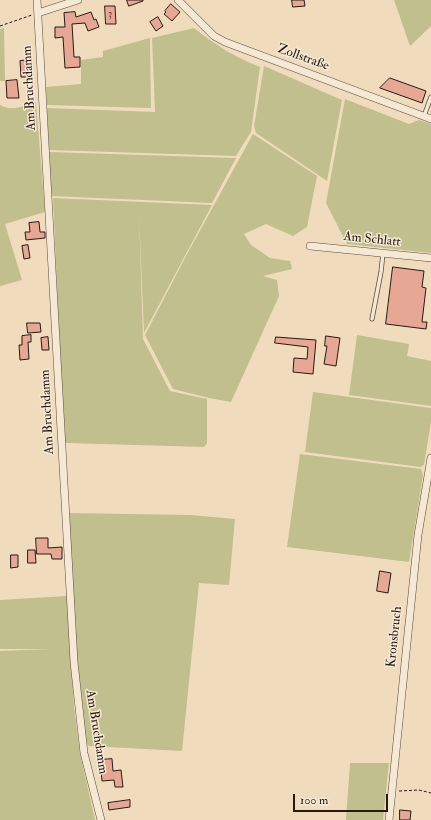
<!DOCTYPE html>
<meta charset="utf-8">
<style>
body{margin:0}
#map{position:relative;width:431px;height:820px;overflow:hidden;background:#f0dcbd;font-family:"IM FELL Double Pica",serif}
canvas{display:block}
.scale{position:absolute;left:293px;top:794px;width:95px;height:18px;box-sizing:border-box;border:2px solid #291812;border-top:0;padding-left:5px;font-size:12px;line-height:14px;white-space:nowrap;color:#291812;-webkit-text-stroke:3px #f5e8d4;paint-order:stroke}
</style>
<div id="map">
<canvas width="431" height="820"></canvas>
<div class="scale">100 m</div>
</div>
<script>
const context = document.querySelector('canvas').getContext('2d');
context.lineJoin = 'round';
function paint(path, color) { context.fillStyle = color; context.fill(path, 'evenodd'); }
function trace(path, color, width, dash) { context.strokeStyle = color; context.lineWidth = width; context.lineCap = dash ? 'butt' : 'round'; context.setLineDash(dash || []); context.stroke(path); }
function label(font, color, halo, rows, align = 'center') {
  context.font = font + ' "IM FELL Double Pica",serif'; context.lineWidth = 3; context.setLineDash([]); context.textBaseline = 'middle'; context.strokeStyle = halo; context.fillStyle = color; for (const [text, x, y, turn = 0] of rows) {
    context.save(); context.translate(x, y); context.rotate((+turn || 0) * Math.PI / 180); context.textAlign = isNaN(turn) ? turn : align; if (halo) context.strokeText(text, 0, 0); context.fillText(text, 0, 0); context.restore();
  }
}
paint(new Path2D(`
 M 394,0 L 431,0 L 431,26 L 410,46 Z
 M 4,28 L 5,81 L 0,81 L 0,29 Z
 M 194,28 C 217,46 233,56 260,67 L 251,132 L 236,156 L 49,150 L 47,108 L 155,112 L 152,38 Z
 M 150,38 L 151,108 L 47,105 L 46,87 L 81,84 L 81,60 L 103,57 L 103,51 Z
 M 264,66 L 342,100 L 327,181 L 256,133 L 254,126 Z
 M 345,99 L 409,124 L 419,120 L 431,124 L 431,253 L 347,244 L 326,203 Z
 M 36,102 L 45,212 L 5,224 L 22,280 L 0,286 L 0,105 C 12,112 24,106 36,102 Z
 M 253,134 L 317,176 L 307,227 L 293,236 L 266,224 L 244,234 L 251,245 L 270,258 L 290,261 L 292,269 L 263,276 L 277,280 L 279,296 L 231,402 L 209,398 L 173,389 L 145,335 L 186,256 Z
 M 49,152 L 236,158 L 212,203 L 50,196 Z
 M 53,198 L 212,205 L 144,333 L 139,214 L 143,339 L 170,391 L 207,399 L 207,443 L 204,447 L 66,443 L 64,440 Z
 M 357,335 L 409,344 L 407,356 L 431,361 L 431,406 L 349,395 Z
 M 313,392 L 431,408 L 431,422 L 424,465 L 420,467 L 305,452 Z
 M 300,454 L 421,469 L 423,475 L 409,562 L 287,547 Z
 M 69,513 L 191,515 L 235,519 L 229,585 L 199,583 L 182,751 L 89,746 L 85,742 L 75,646 Z
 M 67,596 L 74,707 L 80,754 L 95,820 L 0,820 L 0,651 L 50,649 L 0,649 L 0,600 Z
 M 350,763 L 389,763 L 383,820 L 346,820 Z`), '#c0bf8d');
const building = new Path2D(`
 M 127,0 L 143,0 L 143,1 L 129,6 Z
 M 292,0 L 304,0 L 305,6 L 293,7 Z
 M 171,4 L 180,12 L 172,21 L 164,14 L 166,12 L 165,11 Z
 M 105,6 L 115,6 L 116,24 L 106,24 Z
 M 75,12 L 76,17 L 91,12 L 94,20 L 96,19 L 99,27 L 88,31 L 85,23 L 72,24 L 74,57 L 80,57 L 80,67 L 65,68 L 63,37 L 55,38 L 55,27 L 65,27 L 64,13 Z
 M 158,17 L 163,26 L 156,31 L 150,22 Z
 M 31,60 L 32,77 L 21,77 L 20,61 Z
 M 390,78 L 426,91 L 422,103 L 380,88 Z
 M 17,80 L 19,98 L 7,98 L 6,81 Z
 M 39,222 L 40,232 L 45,232 L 45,238 L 26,240 L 25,232 L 30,232 L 29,223 Z
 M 28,245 L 30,258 L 24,259 L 22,246 Z
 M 393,267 L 424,271 L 422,287 L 426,288 L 422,322 L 427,322 L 426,329 L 386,324 Z
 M 27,323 L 40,323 L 41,332 L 28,333 Z
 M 31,335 L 31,342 L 28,342 L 29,359 L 20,360 L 19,345 L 22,345 L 22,336 Z
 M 326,336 L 340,338 L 336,366 L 324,364 L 327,346 L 325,346 Z
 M 48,337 L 49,350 L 42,350 L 41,338 Z
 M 276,337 L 316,340 L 313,374 L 293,372 L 294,358 L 307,359 L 308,347 L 275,343 Z
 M 36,538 L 48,538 L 48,548 L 62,547 L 62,559 L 52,559 L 51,554 L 37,554 Z
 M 28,550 L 35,550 L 36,563 L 28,563 Z
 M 11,555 L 18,555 L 18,567 L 11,568 Z
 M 380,571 L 391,573 L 388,593 L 377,591 Z
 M 112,759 L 113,771 L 121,770 L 123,787 L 115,787 L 114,780 L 102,781 L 100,760 Z
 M 130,800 L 130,807 L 109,810 L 108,803 Z
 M 400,810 L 411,811 L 410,820 L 400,820 Z`);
paint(building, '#e6a794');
trace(building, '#291812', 1);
const service = new Path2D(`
 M 424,116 L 431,97
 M 372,319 L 381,272 L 383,253`);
const minor = new Path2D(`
 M 37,0 L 74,662 L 84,753 L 101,820
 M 178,0 L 214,36 L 225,42 L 431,119
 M 38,13 L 78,0
 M 310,246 L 431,258
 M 389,820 L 418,535 L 431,458`);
trace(service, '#5b493d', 5);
trace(minor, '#5b493d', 8);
trace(new Path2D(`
 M 0,26 L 32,15
 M 399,791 L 419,790 L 431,793`), '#291812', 1, [3, 2]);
trace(service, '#f5e8d4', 3.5);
trace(minor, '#f5e8d4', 7);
label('11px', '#583c32', null, [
 ["3",110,15]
]);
label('13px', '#291812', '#f5e8d4', [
 ["Zollstraße",303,58,20],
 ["Am Bruchdamm",30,88,-93],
 ["Am Schlatt",372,240,6],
 ["Am Bruchdamm",48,412,-93],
 ["Kronsbruch",395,637,-84],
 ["Am Bruchdamm",96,732,81]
]);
</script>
